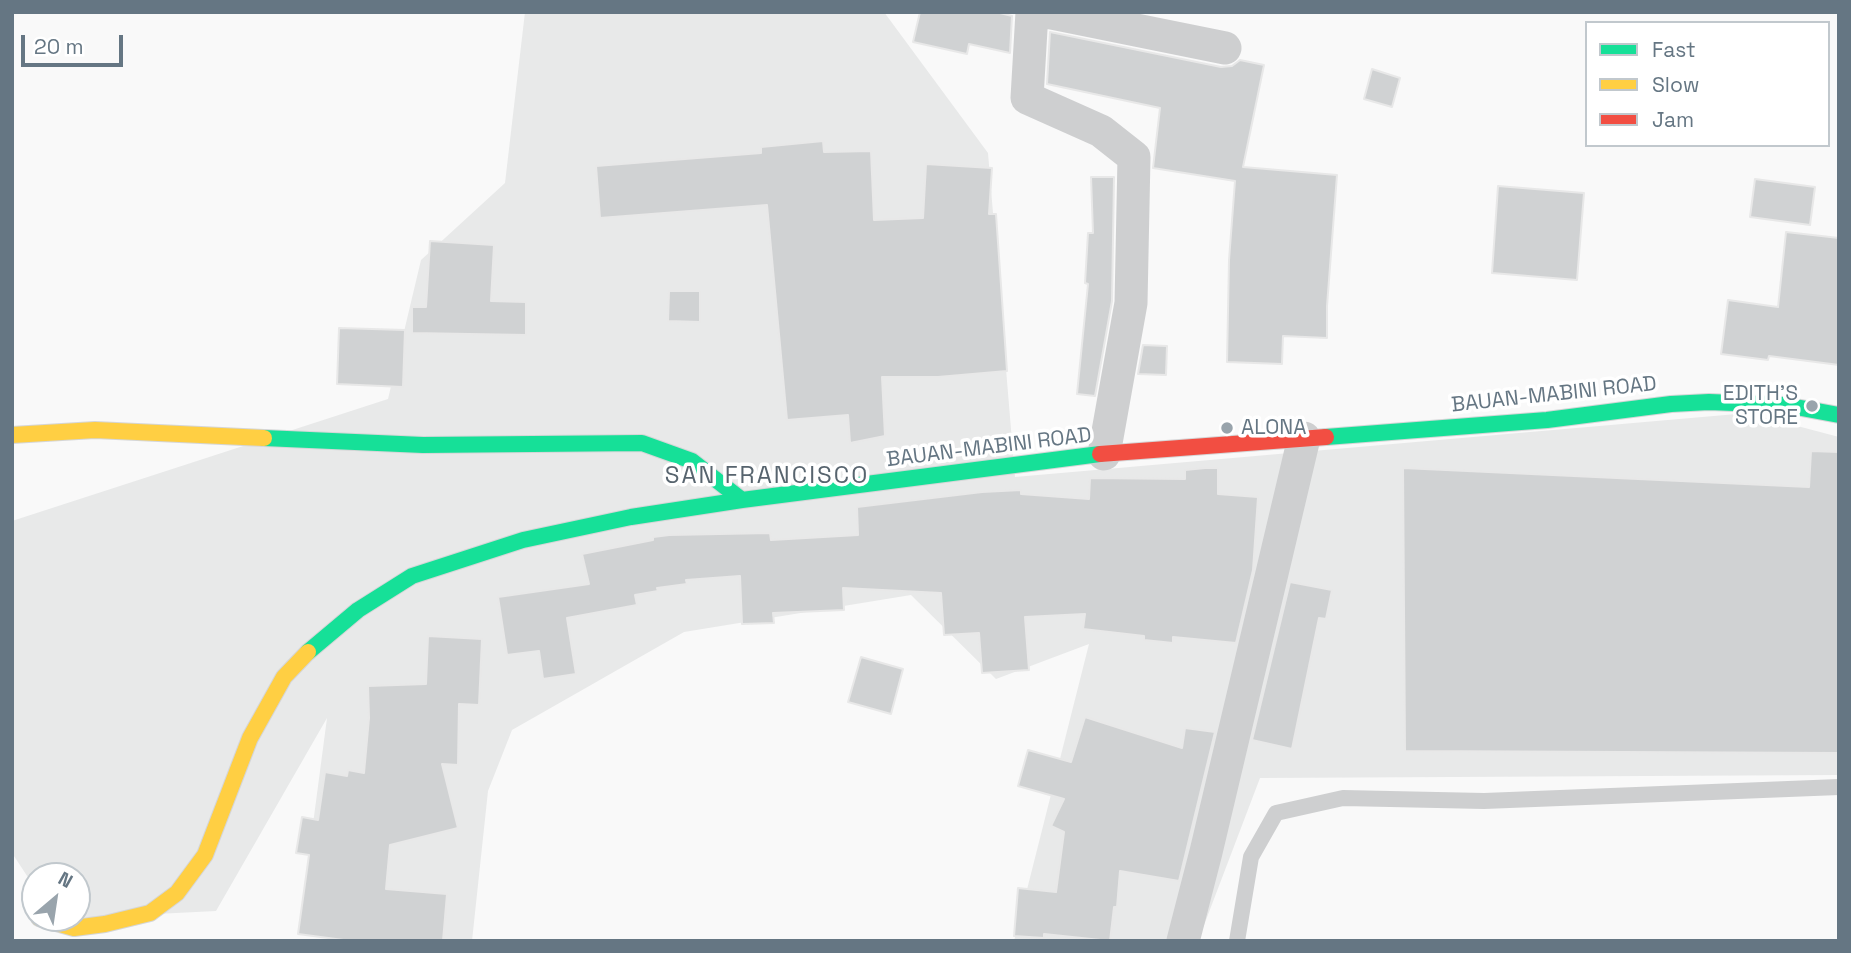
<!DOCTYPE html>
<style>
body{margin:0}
#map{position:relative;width:1851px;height:953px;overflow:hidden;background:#f9f9f9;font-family:"Space Grotesk",sans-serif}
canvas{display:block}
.frame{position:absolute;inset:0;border:14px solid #657683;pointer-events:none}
.legend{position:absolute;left:1585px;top:21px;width:245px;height:126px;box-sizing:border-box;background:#fff;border:2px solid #c1c8cd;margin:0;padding:9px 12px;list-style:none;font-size:21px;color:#657683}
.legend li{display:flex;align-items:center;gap:14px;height:35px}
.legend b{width:35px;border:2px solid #c1c8cd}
.north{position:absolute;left:21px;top:862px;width:70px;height:70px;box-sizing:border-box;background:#fff;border:2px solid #c1c8cd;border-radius:50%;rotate:29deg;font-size:19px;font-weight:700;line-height:28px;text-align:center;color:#657683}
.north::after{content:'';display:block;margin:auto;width:24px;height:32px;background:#99a4ac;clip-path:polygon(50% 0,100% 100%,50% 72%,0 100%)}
.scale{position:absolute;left:21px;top:35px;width:102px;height:32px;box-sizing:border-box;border:4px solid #657683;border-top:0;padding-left:9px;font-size:21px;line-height:24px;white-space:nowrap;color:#657683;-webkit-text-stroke:5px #fff;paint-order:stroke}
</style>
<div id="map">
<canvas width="1851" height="953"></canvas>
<div class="frame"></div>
<ul class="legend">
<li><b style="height:9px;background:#16e098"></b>Fast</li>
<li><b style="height:9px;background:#ffcf43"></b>Slow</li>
<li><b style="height:9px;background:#f24e42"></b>Jam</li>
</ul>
<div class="north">N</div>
<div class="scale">20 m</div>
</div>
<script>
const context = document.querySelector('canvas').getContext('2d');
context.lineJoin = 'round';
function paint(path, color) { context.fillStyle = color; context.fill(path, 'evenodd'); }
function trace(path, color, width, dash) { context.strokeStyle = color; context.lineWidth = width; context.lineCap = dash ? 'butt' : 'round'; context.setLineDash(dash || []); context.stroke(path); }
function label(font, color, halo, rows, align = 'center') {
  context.font = font + ' "Space Grotesk",sans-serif'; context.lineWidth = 7; context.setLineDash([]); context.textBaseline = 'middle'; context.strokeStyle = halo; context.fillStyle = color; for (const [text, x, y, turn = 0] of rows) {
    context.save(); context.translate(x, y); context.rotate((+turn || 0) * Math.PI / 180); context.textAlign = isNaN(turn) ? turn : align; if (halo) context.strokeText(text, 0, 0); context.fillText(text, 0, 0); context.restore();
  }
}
paint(new Path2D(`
 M 525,12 L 884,12 L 988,153 L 1015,477 L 1748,413 L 1839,437 L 1839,775 L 1260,778 L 1198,941 L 1014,941 L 1089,644 L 996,679 L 911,595 L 684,632 L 512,730 L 488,791 L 472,941 L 334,941 L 306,877 L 327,718 L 216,911 L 56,919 L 77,918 L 77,876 L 35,876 L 35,888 L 12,853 L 12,521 L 388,399 L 421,260 L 505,183 Z`), '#e8e9e9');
const building = new Path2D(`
 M 920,12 L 996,12 L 1012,16 L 1010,53 L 969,44 L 967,54 L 913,42 Z
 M 1050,32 L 1221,67 L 1232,66 L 1240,60 L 1264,65 L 1243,167 L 1337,175 L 1327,306 L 1327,338 L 1283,336 L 1282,364 L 1227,362 L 1229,260 L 1235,181 L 1153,168 L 1160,108 L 1047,84 Z
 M 1372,69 L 1400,78 L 1392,107 L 1364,99 Z
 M 823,141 L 824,152 L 871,151 L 874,220 L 923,218 L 926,164 L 992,168 L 989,214 L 996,214 L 1007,371 L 938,377 L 882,377 L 885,436 L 850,443 L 848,415 L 787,420 L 767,205 L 600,218 L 596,166 L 761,153 L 761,147 Z
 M 1091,177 L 1114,177 L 1112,301 L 1095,396 L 1077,394 L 1088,284 L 1085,283 L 1088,233 L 1093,233 Z
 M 1755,179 L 1815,187 L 1810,225 L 1750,217 Z
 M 1498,186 L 1584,193 L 1577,280 L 1492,273 Z
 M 1786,232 L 1839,238 L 1839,365 L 1769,356 L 1768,360 L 1721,354 L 1728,300 L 1778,307 Z
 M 430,241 L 494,245 L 491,301 L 526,302 L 526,335 L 412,333 L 412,307 L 426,307 Z
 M 669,291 L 700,291 L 700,322 L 668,321 Z
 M 339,328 L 405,330 L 403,387 L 337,384 Z
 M 1143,345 L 1167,346 L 1166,375 L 1138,374 Z
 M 1811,451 L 1839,452 L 1839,753 L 1405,751 L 1403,468 L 1809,487 Z
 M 1205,468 L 1218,468 L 1218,494 L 1258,497 L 1253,570 L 1236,643 L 1173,637 L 1173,643 L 1144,640 L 1144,636 L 1083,629 L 1085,614 L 1025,617 L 1029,670 L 982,673 L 979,633 L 944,635 L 941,593 L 843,588 L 844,610 L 773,613 L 774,623 L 742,624 L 740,576 L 686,580 L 687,584 L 657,588 L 658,591 L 635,595 L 637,605 L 567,618 L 576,674 L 543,679 L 539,651 L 507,655 L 498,597 L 589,584 L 582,554 L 653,540 L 653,537 L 669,535 L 770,533 L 771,540 L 858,535 L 857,507 L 982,492 L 1021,490 L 1021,494 L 1089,499 L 1090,478 L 1185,479 L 1185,470 Z
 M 1290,582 L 1332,590 L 1326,619 L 1319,618 L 1292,749 L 1252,740 Z
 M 428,636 L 482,639 L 479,705 L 459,704 L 458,765 L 442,764 L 458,828 L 390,845 L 386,889 L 447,894 L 443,941 L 351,941 L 298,934 L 309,855 L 296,853 L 302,817 L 318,820 L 325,772 L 347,776 L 348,770 L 364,773 L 369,718 L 368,686 L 426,684 Z
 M 861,657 L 903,669 L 891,714 L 848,702 Z
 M 1085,717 L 1182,748 L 1185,728 L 1215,732 L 1179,881 L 1120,871 L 1117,907 L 1114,907 L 1110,941 L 1044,934 L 1044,938 L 1014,936 L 1018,888 L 1056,892 L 1064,832 L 1051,826 L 1064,799 L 1018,786 L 1028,750 L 1071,762 Z`);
paint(building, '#d0d2d3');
trace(building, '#e8e8e8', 2);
const fast = new Path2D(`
 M 1326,437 L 1547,420 L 1671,404 L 1709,402 L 1785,405 L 1839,415
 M 264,438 L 423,445 L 642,443 L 692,461 L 742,500
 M 308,652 L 358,610 L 412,576 L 523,540 L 631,517 L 742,500 L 1100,454`);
const slow = new Path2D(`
 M 12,435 L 95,430 L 264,438
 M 39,918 L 74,928 L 105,924 L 150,913 L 177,893 L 205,855 L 250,738 L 284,677 L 308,652`);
const jam = new Path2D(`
 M 1100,454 L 1326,437`);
trace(fast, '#d5d6d7', 18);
trace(slow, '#d5d6d7', 18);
trace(jam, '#d5d6d7', 18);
trace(new Path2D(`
 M 1237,941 L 1251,857 L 1276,813 L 1343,798 L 1484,801 L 1839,787`), '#cecfd0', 16);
trace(new Path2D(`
 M 1032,12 L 1027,98 L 1101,131 L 1134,157 L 1131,303 L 1104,454
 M 1047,12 L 1225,48
 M 1183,941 L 1206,852 L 1304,438`), '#cecfd0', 33);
trace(fast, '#16e098', 16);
trace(slow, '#ffcf43', 16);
trace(jam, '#f24e42', 16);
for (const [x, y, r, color] of [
 [1812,406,7,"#99a4ac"],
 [1227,428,7,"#99a4ac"]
]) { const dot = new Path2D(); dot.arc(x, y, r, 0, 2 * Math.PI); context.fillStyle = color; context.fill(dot); trace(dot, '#fff', 2.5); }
label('21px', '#657683', '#fff', [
 ["EDITH'S",1798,394],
 ["STORE",1798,418],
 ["ALONA",1241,428,"left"]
], 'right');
label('21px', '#657683', '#fff', [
 ["BAUAN-MABINI ROAD",1554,395,-6],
 ["BAUAN-MABINI ROAD",989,448,-7]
]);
context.letterSpacing = '2px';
label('24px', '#57646e', '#fff', [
 ["SAN FRANCISCO",767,476]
]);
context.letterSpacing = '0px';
</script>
